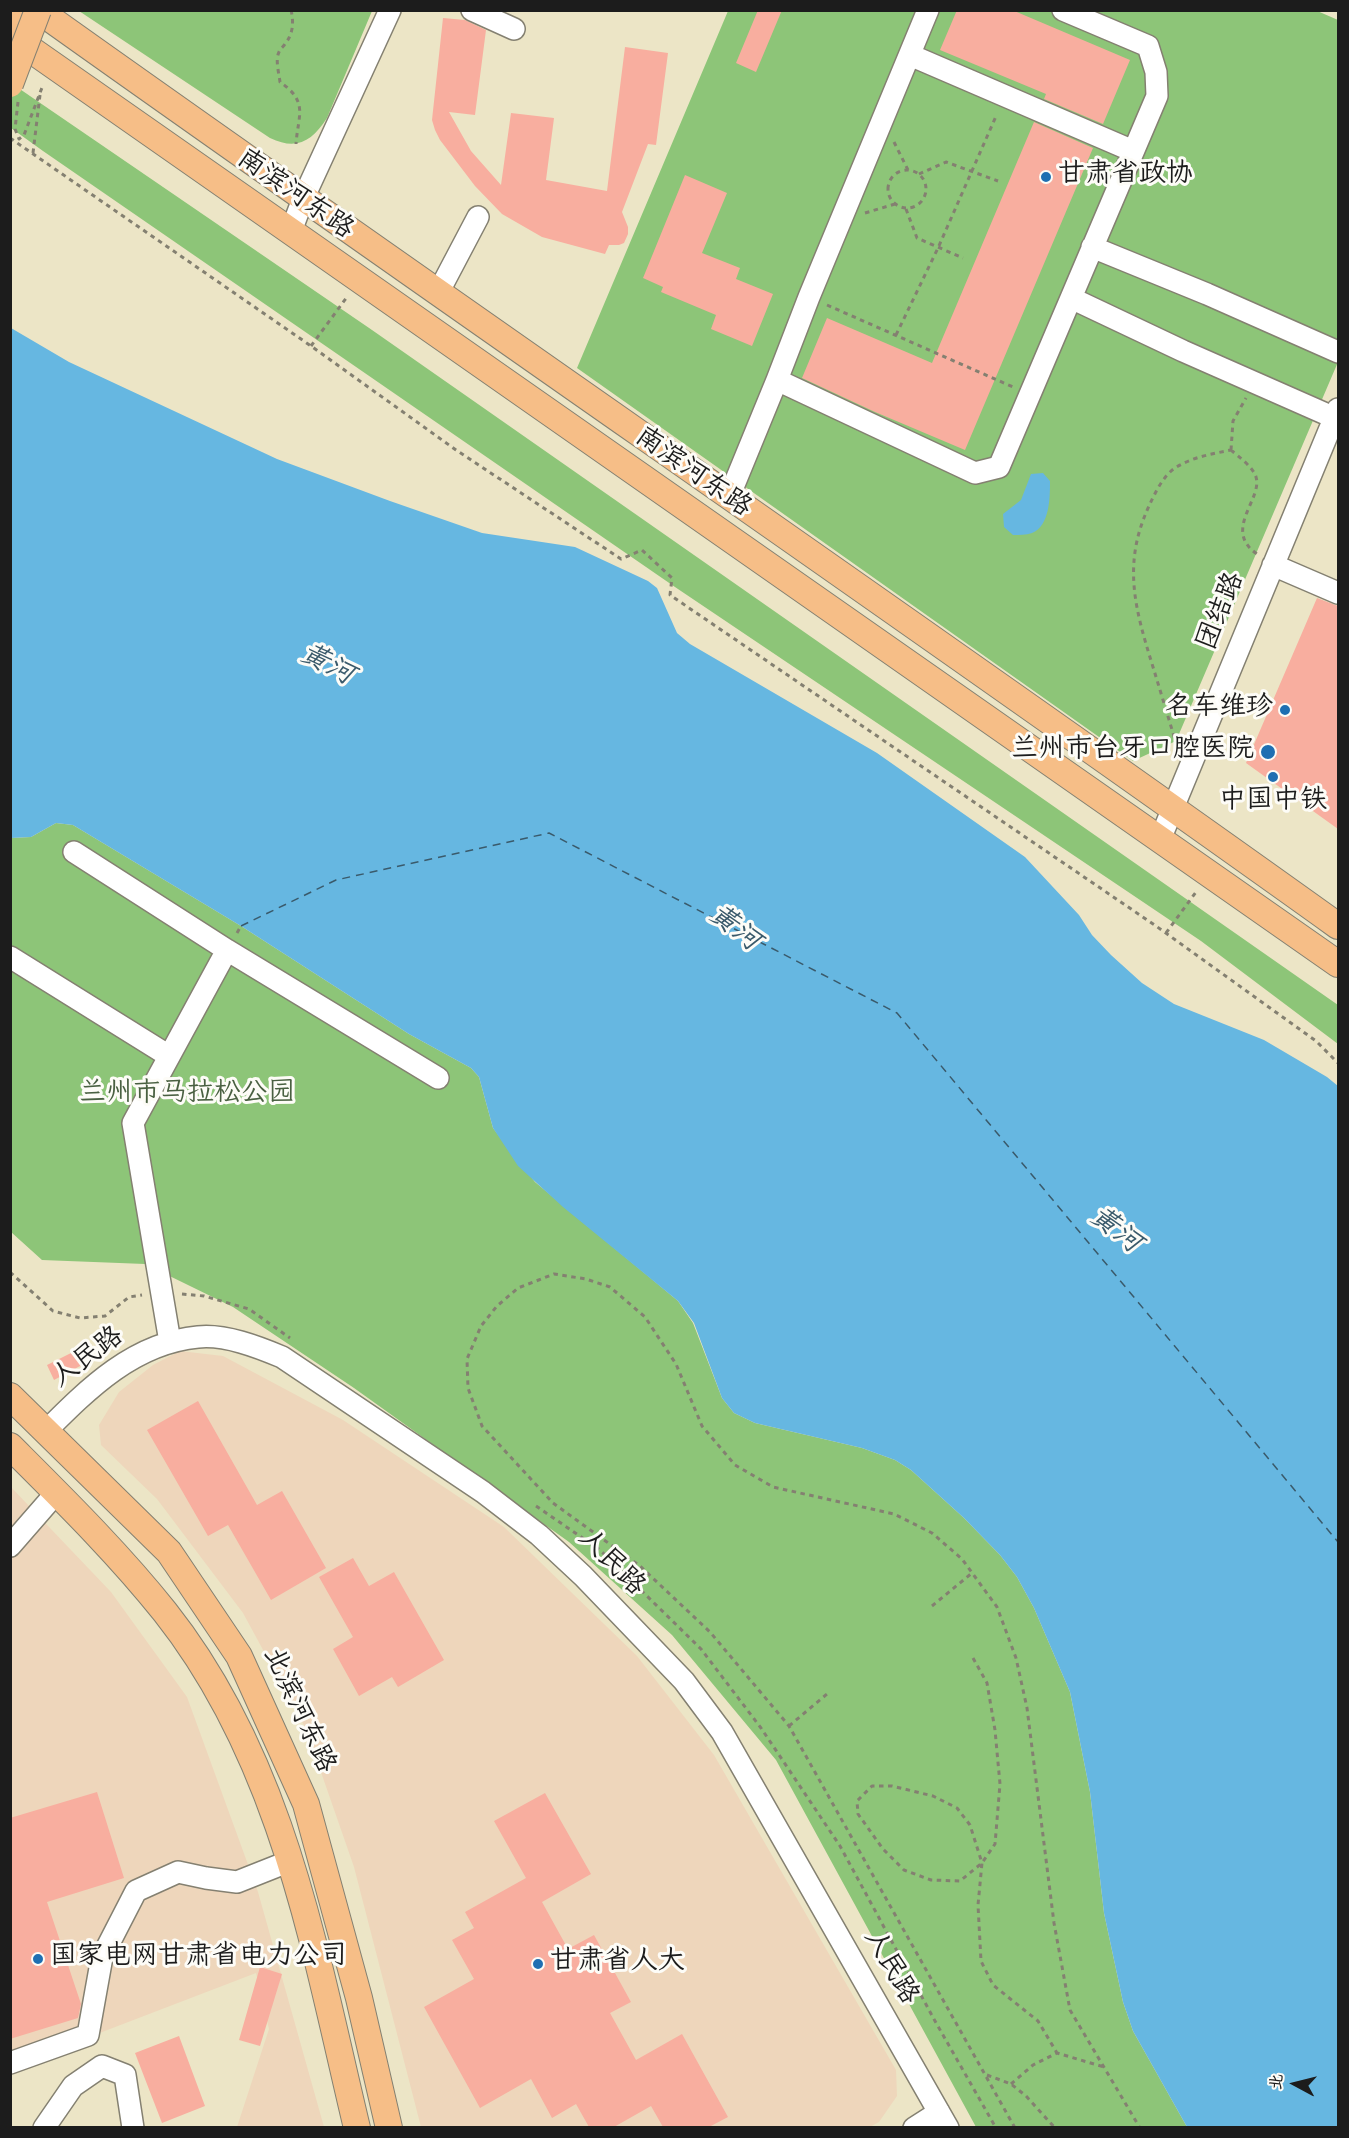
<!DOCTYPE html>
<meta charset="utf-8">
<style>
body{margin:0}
#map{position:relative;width:1349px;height:2138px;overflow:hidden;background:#ece5c6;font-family:"Indie Flower","LXGW WenKai TC",sans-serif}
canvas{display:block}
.frame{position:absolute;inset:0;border:12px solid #1c1c1c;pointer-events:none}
.north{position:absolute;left:1265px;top:2054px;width:60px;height:60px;-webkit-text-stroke:4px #fdfcf7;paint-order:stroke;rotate:277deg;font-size:16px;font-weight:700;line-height:24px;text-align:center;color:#1c1c1c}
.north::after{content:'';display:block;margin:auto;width:21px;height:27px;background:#1c1c1c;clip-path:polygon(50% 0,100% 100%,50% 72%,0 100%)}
</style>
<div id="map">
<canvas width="1349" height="2138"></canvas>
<div class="frame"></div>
<div class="north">北</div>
</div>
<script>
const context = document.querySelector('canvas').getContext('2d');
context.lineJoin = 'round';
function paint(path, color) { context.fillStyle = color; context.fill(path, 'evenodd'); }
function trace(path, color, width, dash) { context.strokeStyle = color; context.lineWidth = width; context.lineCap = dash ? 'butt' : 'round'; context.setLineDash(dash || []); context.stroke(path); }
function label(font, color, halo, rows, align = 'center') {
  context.font = font + ' "Indie Flower","LXGW WenKai TC",sans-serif'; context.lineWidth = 6; context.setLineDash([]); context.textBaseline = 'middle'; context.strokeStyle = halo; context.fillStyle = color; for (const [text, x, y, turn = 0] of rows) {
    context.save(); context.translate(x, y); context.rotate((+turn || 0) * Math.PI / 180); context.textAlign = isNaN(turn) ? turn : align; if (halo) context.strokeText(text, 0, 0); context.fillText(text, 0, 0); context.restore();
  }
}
paint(new Path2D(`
 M 180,1351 L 223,1356 L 343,1420 L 504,1527 L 637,1656 L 714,1755 L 896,2070 L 897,2096 L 879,2122 L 868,2128 L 421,2127 L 354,1867 L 306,1729 L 243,1613 L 157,1499 L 101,1445 L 99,1425 L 119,1392 L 153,1365 Z
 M 10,1486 L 111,1592 L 187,1697 L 258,1892 L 324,2127 L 237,2127 L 269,2029 L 256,1973 L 11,2067 Z`), '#eed6bb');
paint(new Path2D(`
 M 1315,10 L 1338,20 L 1338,362 L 1176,741 L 1133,761 L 577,368 L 728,11 Z
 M 79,11 L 372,10 L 372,11 L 327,118 C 312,141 297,151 270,138 Z
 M 11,83 L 372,330 L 1338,1005 L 1338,1044 L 1201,941 L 675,587 L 43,151 L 11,128 Z
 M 56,823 L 73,825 L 241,926 L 409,1034 L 471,1068 L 479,1077 L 493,1128 L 535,1182 L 678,1301 L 693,1323 L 722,1398 L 734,1413 L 755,1423 L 862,1448 L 895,1460 L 911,1470 L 964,1518 L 1000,1555 L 1017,1577 L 1034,1608 L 1070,1692 L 1090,1792 L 1104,1913 L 1123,2002 L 1133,2031 L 1187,2127 L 976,2127 L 776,1760 L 672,1635 L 569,1542 L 354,1388 L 233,1307 L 145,1264 L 42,1260 L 11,1232 L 11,838 L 31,837 Z`), '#8dc578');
paint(new Path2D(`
 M 11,328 L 69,362 L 277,459 L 390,501 L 482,533 L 575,547 L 648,581 L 657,588 L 677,633 L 690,644 L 877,753 L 1025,857 L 1079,915 L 1092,935 L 1111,955 L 1142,983 L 1174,1004 L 1264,1040 L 1327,1077 L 1338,1086 L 1338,2127 L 1187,2127 L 1133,2031 L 1123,2002 L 1104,1913 L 1090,1792 L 1070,1692 L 1034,1608 L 1017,1577 L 1000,1555 L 964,1518 L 911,1470 L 895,1460 L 862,1448 L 755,1423 L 734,1413 L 722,1398 L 694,1323 L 678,1301 L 563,1207 L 518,1166 L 493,1128 L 479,1077 L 471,1068 L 409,1034 L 241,926 L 73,825 L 56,823 L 31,837 L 11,838 Z
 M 1043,473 L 1050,481 C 1050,497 1050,526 1032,533 C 1026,535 1019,535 1013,535 L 1004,527 L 1003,514 L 1021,500 L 1031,474 Z`), '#66b7e1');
trace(new Path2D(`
 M 241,926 L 336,880 L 549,833 L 897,1013 L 1338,1542`), '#3a5a6b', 1.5, [8, 6]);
paint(new Path2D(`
 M 758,10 L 782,10 L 756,72 L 736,63 Z
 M 957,10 L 1012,10 L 1130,60 L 1103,124 L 1044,99 L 1046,94 L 940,50 Z
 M 443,18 L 465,20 L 486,30 L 475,115 L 449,112 L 471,151 L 501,185 L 511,113 L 554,118 L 546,180 L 607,191 L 625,47 L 668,53 L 656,145 L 648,144 L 622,212 L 628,227 L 628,234 L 624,243 L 619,245 L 609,245 L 605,254 L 542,237 L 502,214 L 475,186 L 440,140 L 435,130 L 432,120 Z
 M 1034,122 L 1093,148 L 965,450 L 875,412 L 802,378 L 827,318 L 932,363 Z
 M 685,175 L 727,193 L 702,253 L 740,268 L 736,279 L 773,294 L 752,346 L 711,329 L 716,315 L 661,292 L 663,287 L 643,278 Z
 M 1317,598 L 1338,606 L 1338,829 L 1246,763 Z
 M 75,1351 L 82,1365 L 54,1380 L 47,1365 Z
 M 198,1401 L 257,1505 L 282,1491 L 326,1568 L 271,1600 L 228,1525 L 208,1536 L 147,1430 Z
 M 353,1558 L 369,1586 L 394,1572 L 444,1660 L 398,1687 L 392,1677 L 359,1696 L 333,1649 L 353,1637 L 319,1577 Z
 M 97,1792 L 124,1878 L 47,1902 L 81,2004 L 78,2018 L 10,2039 L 10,1818 Z
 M 545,1793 L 591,1874 L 542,1902 L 568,1949 L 594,1935 L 631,2002 L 610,2013 L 636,2060 L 682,2034 L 728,2117 L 709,2127 L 663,2127 L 651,2106 L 614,2127 L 589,2127 L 576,2104 L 552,2118 L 531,2079 L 480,2108 L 424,2007 L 474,1979 L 452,1940 L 474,1928 L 465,1912 L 526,1878 L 494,1821 Z
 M 260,1967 L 282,1974 L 260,2046 L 239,2040 Z
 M 179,2036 L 205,2106 L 162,2123 L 135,2053 Z`), '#f8ae9f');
const minor = new Path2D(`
 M 472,10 L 514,29
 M 910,55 L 1133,151
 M 291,231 L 303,199 L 390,10
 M 1092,247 L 1207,294 L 1338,352
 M 438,293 L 478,217
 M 1071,298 L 1183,351 L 1335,418
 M 777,380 L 975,473 L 999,467 L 1157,96 L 1156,72 L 1148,46 L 1063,10
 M 729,497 L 777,380 L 809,297 L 928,10
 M 1273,565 L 1338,593
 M 1161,837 L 1338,409
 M 74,852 L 227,950
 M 10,957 L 169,1056
 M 170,1342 L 133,1123 L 227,950 L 438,1078
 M 46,1431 C 89,1388 134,1343 198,1337 C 225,1334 258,1347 282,1357 L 483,1492 L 539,1535 L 583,1576 L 684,1681 L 722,1732 L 948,2128
 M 10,1546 L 57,1492
 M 10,2063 L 88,2035 L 102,1957 L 136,1891 L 178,1872 L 206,1878 L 237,1882 L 290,1861
 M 44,2128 L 73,2086 L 102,2066 L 125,2075 L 133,2128
 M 914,2128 L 939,2112`);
const major = new Path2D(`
 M 38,10 C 470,318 907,617 1338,926
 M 10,14 L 12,10
 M 10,35 L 1338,964
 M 10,1396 L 169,1552 L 239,1656 L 306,1804 L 359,1998 L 389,2128
 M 10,1446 C 64,1500 118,1553 165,1612 C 283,1761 314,1948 357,2128`);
trace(minor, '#848071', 24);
trace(major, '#848071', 28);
trace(new Path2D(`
 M 291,10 C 294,23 293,34 285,44 C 283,47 280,49 279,52 C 275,60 279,73 280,82 C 309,102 298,115 296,144
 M 18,102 L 15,129 L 19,139 L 24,135 L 43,85
 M 10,138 L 311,346 L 456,450 L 621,559 L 642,550 L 672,578 L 670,595 L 1156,926 L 1316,1041 L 1338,1063
 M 894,142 L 908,170
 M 33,153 L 40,95
 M888 189a19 19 0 1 1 38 0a19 19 0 1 1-38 0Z
 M 919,174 L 946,162 L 998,181
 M 906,209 L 917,238 L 963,258
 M 865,213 L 895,204
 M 827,305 L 1013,387
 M 896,335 L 938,248 L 997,114
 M 311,346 L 347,297
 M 1231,450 C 1239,457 1253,467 1256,477 C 1263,499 1222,530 1257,554
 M 1231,450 L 1233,421 L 1246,398
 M 1177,746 C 1169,720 1161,693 1153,667 C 1135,609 1122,564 1149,506 C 1155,493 1163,476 1175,468 C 1192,457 1212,454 1231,450
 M 237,933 L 241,926
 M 1166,933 L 1196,892
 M 10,1272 L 53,1311 L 80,1318 L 105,1316 L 129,1297 L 142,1295
 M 182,1294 L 204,1296 L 249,1309 L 290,1338
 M 536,1506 L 600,1550 L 701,1649 L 761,1728 L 840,1846 L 935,2021 L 996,2128
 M 932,1606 L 972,1573
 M 973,1658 L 987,1683 L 995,1730 L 1000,1784 L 995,1844 L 982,1863 L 960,1881 L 931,1880 L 904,1870 L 883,1849 L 858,1814 L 857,1801 L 872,1786 L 892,1786 L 933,1796 L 957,1808 L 970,1825 L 982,1863 L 978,1905 L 981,1961 L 993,1985 L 1038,2021 L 1057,2053
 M 789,1726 L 827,1694
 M 987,2075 L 1011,2084 L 1026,2096 L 1055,2128
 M 1011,2084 L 1033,2065 L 1057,2053 L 1104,2067
 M 1015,2128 L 789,1726 L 710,1632 L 640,1566 L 553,1503 L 482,1426 L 468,1388 L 467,1359 L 481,1326 L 497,1306 L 518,1288 L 554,1274 L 586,1279 L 610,1287 L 645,1317 L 676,1364 L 702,1426 L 735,1465 L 773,1487 L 894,1514 L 932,1533 L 962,1559 L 997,1607 L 1016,1658 L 1027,1708 L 1054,1923 L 1070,2010 L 1140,2128`), '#848071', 3, [4.5, 4.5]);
trace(minor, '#fff', 21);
trace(major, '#f6be87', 26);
const majorBridge = new Path2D(`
 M 10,84 L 38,10`);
trace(majorBridge, '#848071', 28, []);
trace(majorBridge, '#f6be87', 26);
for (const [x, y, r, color] of [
 [1046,177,6,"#1f6fb2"],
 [1285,710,6,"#1f6fb2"],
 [1268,752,8,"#1f6fb2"],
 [1273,777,6,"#1f6fb2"],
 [38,1959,6,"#1f6fb2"],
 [538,1964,6,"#1f6fb2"]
]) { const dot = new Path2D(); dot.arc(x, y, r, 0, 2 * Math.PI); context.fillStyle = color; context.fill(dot); trace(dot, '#fdfcf7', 2); }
label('27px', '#1c1c1c', '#fdfcf7', [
 ["甘肃省政协",1058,177],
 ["名车维珍",1273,710,"right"],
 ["兰州市台牙口腔医院",1254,752,"right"],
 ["中国中铁",1273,803,"center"],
 ["国家电网甘肃省电力公司",50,1959],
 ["甘肃省人大",550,1964]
], 'left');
label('27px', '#1c1c1c', '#fdfcf7', [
 ["南滨河东路",294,196,35],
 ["南滨河东路",692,474,35],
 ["团结路",1223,612,-68],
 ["人民路",89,1359,-37],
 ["人民路",610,1564,45],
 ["北滨河东路",297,1711,65],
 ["人民路",889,1968,60]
]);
label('27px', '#496041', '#fdfcf7', [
 ["兰州市马拉松公园",187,1096]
]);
label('italic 28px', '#3a5a6b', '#fdfcf7', [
 ["黄河",326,667,28],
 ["黄河",733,930,38],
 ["黄河",1114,1232,38]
]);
</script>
